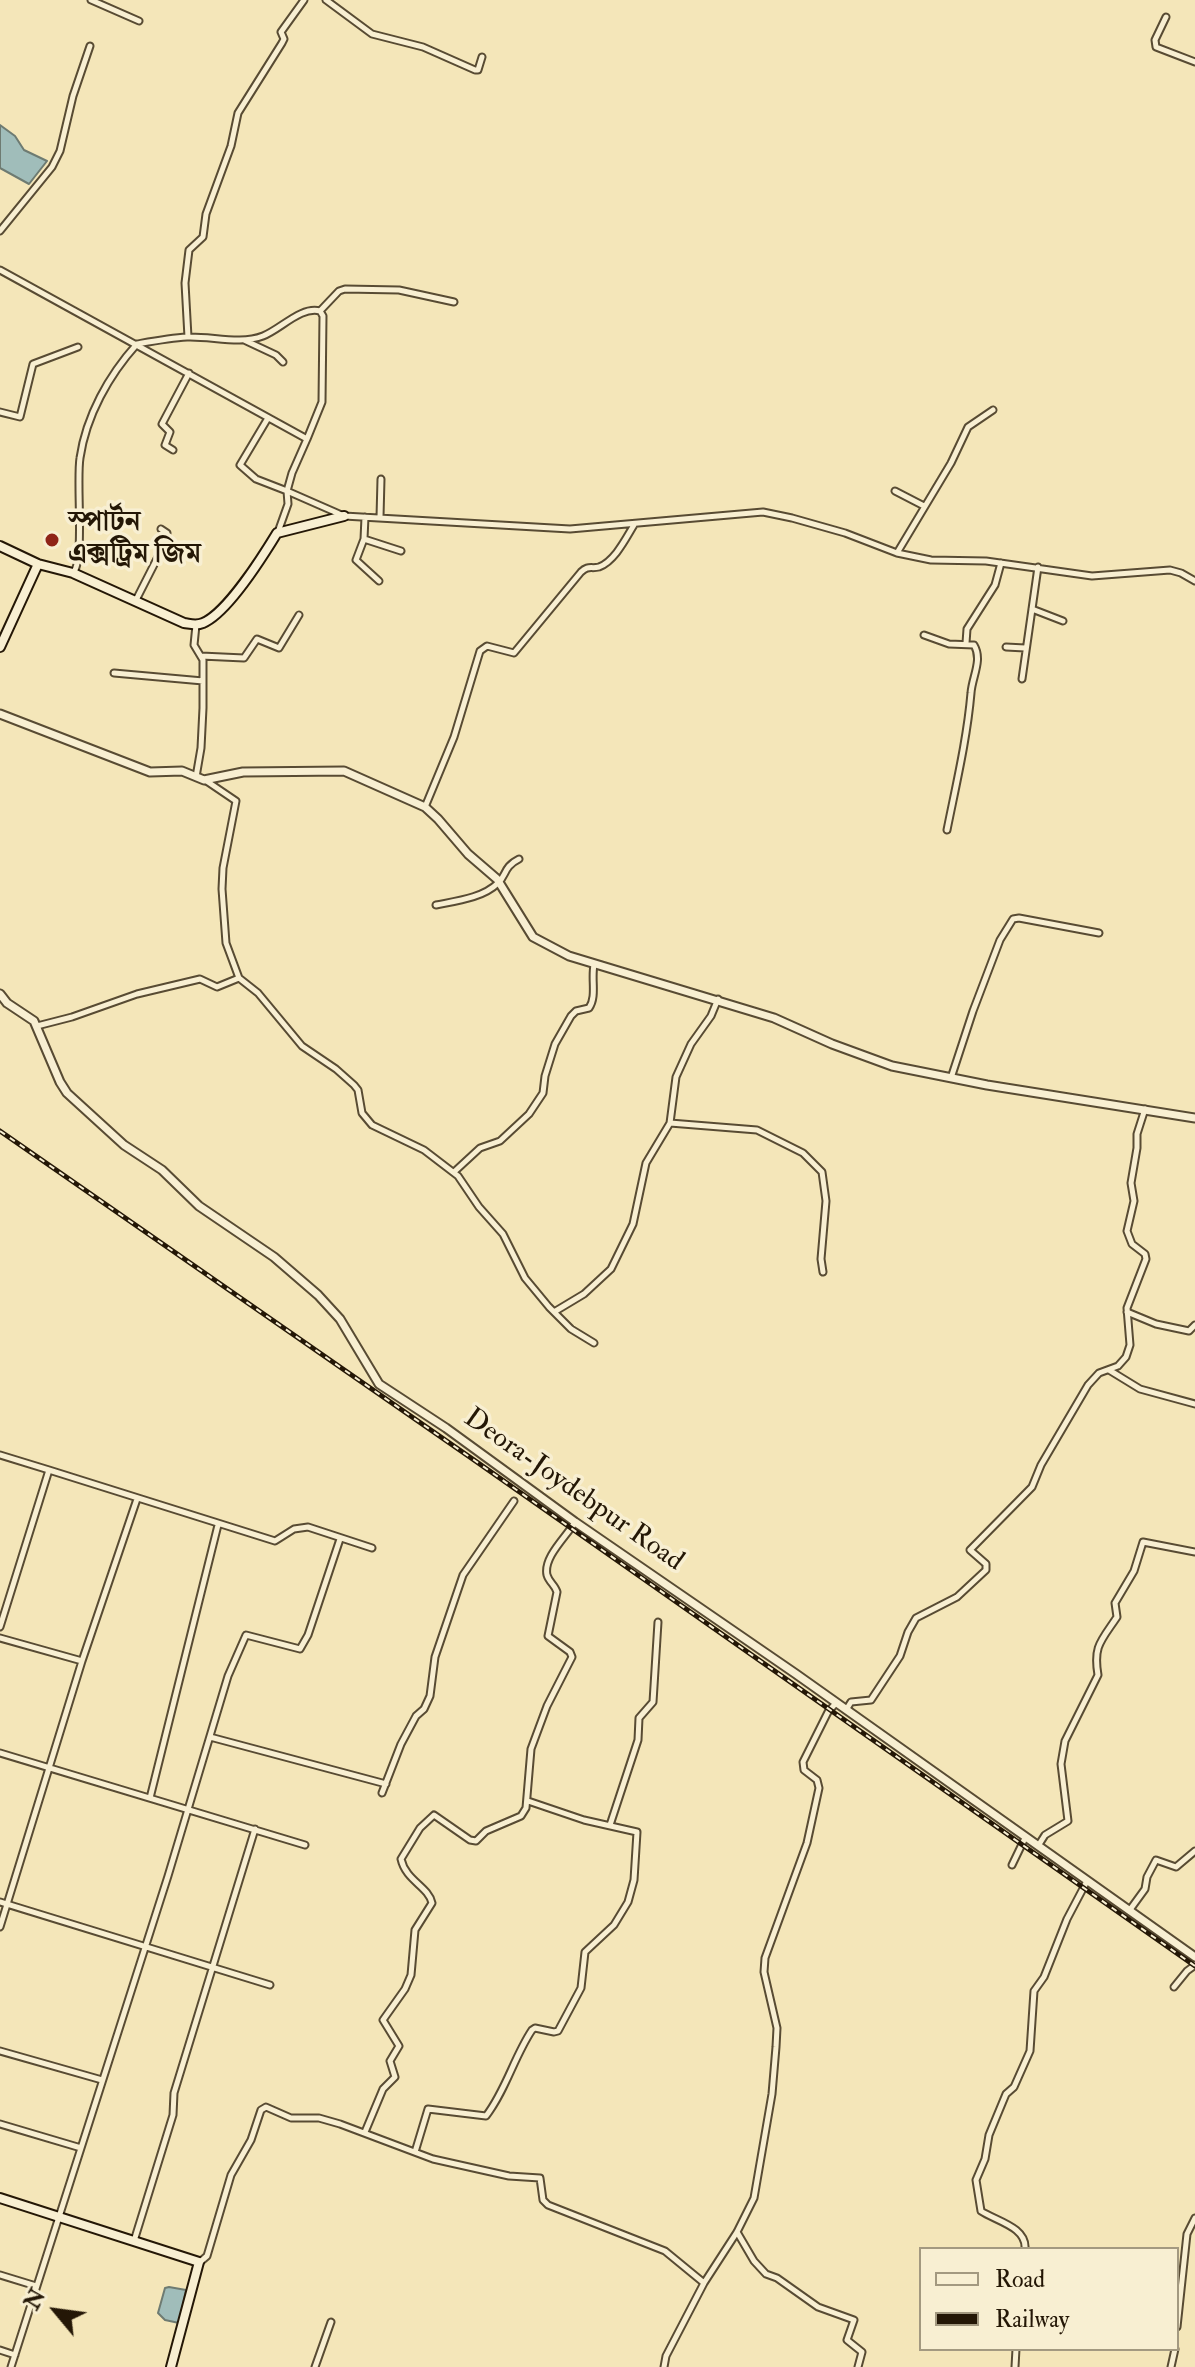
<!DOCTYPE html>
<meta charset="utf-8">
<style>
body{margin:0}
#map{position:relative;width:1195px;height:2367px;overflow:hidden;background:#f4e6b9;font-family:"IM FELL Double Pica",serif}
canvas{display:block}
.legend{position:absolute;left:919px;top:2247px;width:260px;height:104px;box-sizing:border-box;background:#f8efd2;border:2px solid #a39980;margin:0;padding:10px 14px;list-style:none;font-size:24px;color:#241706}
.legend li{display:flex;align-items:center;gap:16px;height:40px}
.legend b{width:40px;border:2px solid #a39980}
.north{position:absolute;left:16px;top:2271px;width:80px;height:80px;-webkit-text-stroke:6px #f8efd2;paint-order:stroke;rotate:299deg;font-size:22px;font-weight:700;line-height:32px;text-align:center;color:#241706}
.north::after{content:'';display:block;margin:auto;width:28px;height:36px;background:#241706;clip-path:polygon(50% 0,100% 100%,50% 72%,0 100%)}
</style>
<div id="map">
<canvas width="1195" height="2367"></canvas>
<ul class="legend">
<li><b style="height:10px;background:#f8efd2"></b>Road</li>
<li><b style="height:10px;background:#241706"></b>Railway</li>
</ul>
<div class="north">N</div>
</div>
<script>
const context = document.querySelector('canvas').getContext('2d');
context.lineJoin = 'round';
function paint(path, color) { context.fillStyle = color; context.fill(path, 'evenodd'); }
function trace(path, color, width, dash) { context.strokeStyle = color; context.lineWidth = width; context.lineCap = dash ? 'butt' : 'round'; context.setLineDash(dash || []); context.stroke(path); }
function label(font, color, halo, rows, align = 'center') {
  context.font = font + ' "IM FELL Double Pica","Noto Serif Bengali",serif'; context.lineWidth = 7; context.setLineDash([]); context.textBaseline = 'middle'; context.strokeStyle = halo; context.fillStyle = color; for (const [text, x, y, turn = 0] of rows) {
    context.save(); context.translate(x, y); context.rotate((+turn || 0) * Math.PI / 180); context.textAlign = isNaN(turn) ? turn : align; if (halo) context.strokeText(text, 0, 0); context.fillText(text, 0, 0); context.restore();
  }
}
const water = new Path2D(`
 M 0,125 L 15,136 L 24,150 L 47,161 L 29,184 L 0,168 Z
 M 169,2287 L 186,2290 L 179,2323 L 165,2320 L 158,2313 L 165,2288 Z`);
paint(water, '#a0bdba');
trace(water, '#6e7b72', 2);
const minor = new Path2D(`
 M 91,0 L 139,21
 M 326,0 L 372,34 L 423,47 L 475,70 L 478,70 L 482,57
 M 1166,17 L 1155,40 L 1156,47 L 1195,62
 M 0,231 L 52,167 L 60,151 L 73,96 L 90,46
 M 0,270 L 307,439 L 292,473 L 287,491 L 344,516 L 570,529 L 763,512 L 792,518 L 845,533 L 897,553 L 931,560 L 986,561 L 1092,576 L 1170,570 L 1181,573 L 1195,581
 M 320,311 L 339,291 L 345,289 L 399,290 L 454,302
 M 188,337 L 185,283 L 189,250 L 203,237 L 206,214 L 231,146 L 238,113 L 282,43 L 284,39 L 281,32 L 304,0
 M 244,340 L 276,355 L 283,362
 M 0,412 L 20,417 L 33,364 L 78,347
 M 268,418 L 240,465 L 256,479 L 287,491 L 288,504 L 278,532
 M 173,450 L 165,445 L 170,432 L 162,424 L 189,373
 M 895,491 L 924,506
 M 365,517 L 364,539 L 356,560 L 379,581
 M 380,517 L 381,479
 M 364,539 L 401,551
 M 897,553 L 951,463 L 968,427 L 993,410
 M 73,573 C 85,561 76,482 80,458 C 86,416 109,375 137,344 C 154,341 170,338 187,337 C 212,336 240,345 263,336 C 281,329 301,306 320,311 L 323,316 L 322,402 L 307,439
 M 136,600 L 165,543 L 167,533 L 161,529
 M 1032,609 L 1063,621
 M 924,635 L 949,644 L 974,645 C 983,660 972,677 971,693 C 967,739 956,785 947,830
 M 966,643 L 967,629 L 995,585 L 1001,563
 M 1006,647 L 1025,648
 M 201,656 L 244,658 L 257,639 L 279,648 L 299,615
 M 114,673 L 203,681
 M 1022,679 L 1038,567
 M 196,777 L 201,748 L 203,708 L 203,660 L 194,645 L 196,625
 M 205,780 L 236,801 L 223,868 L 222,889 L 226,943 L 239,978 L 258,993 L 302,1046 L 336,1069 L 354,1085 L 358,1090 L 362,1113 L 372,1125 L 424,1150 L 458,1176 L 479,1207 L 503,1234 L 525,1278 L 549,1307 L 571,1329 L 594,1343
 M 425,807 L 454,737 L 480,651 L 487,646 L 514,653 L 581,572 C 588,565 591,569 599,567 C 615,561 626,538 634,525
 M 436,905 C 456,901 483,898 498,883 C 507,875 503,867 519,859
 M 37,1026 L 72,1017 L 137,994 L 200,979 L 217,987 L 239,978
 M 951,1078 L 973,1011 L 1000,940 L 1013,919 L 1019,918 L 1099,933
 M 670,1123 L 757,1130 L 803,1153 L 822,1172 L 826,1201 L 821,1259 L 823,1272
 M 454,1172 L 480,1148 L 500,1141 L 529,1114 L 543,1093 L 545,1076 L 555,1044 L 571,1016 L 576,1011 L 589,1008 C 597,997 591,979 594,965
 M 554,1312 L 584,1294 L 611,1269 L 633,1224 L 646,1163 L 670,1123 L 676,1077 L 691,1044 L 711,1016 L 718,999
 M 1127,1312 L 1156,1324 L 1189,1331 L 1195,1325
 M 1109,1370 L 1140,1389 L 1195,1404
 M 0,1455 L 49,1470
 M 0,1627 L 49,1470 L 275,1541 L 294,1529 L 308,1527 L 372,1548
 M 0,1638 L 82,1661
 M 846,1710 L 851,1702 L 871,1700 L 900,1656 L 908,1632 L 916,1618 L 957,1597 L 986,1570 L 986,1564 L 970,1550 L 1032,1487 L 1041,1465 L 1088,1385 L 1099,1373 L 1118,1366 L 1126,1357 L 1130,1345 L 1127,1308 L 1146,1259 L 1145,1254 L 1132,1244 L 1127,1231 L 1134,1201 L 1131,1183 L 1137,1148 L 1137,1134 L 1145,1109
 M 210,1737 L 386,1784
 M 0,1753 L 305,1845
 M 382,1793 L 401,1744 L 416,1716 L 424,1709 L 430,1696 L 435,1657 L 463,1575 L 514,1501
 M 150,1798 L 218,1525
 M 610,1825 L 638,1740 L 639,1718 L 653,1702 L 658,1622
 M 1038,1846 L 1045,1835 L 1068,1821 L 1061,1764 L 1065,1741 L 1098,1675 C 1093,1646 1101,1641 1117,1617 L 1115,1603 L 1134,1571 L 1143,1542 L 1195,1552
 M 1012,1865 L 1025,1838
 M 0,1902 L 270,1985
 M 1129,1911 L 1145,1889 L 1147,1877 L 1156,1860 L 1176,1867 L 1195,1851
 M 0,1927 L 82,1661 L 137,1499
 M 1174,1987 L 1187,1971 L 1195,1965
 M 0,2051 L 102,2080
 M 0,2124 L 81,2148
 M 365,2132 L 383,2089 L 395,2077 L 390,2061 L 399,2046 L 383,2020 L 405,1989 L 411,1975 L 415,1930 L 432,1903 C 428,1886 406,1881 401,1859 L 420,1828 L 434,1815 L 470,1840 L 476,1841 L 486,1831 L 521,1816 L 526,1808 L 531,1749 L 547,1706 L 572,1657 L 570,1652 L 548,1636 L 557,1592 C 555,1585 549,1582 547,1575 C 543,1557 567,1536 575,1522
 M 415,2152 L 428,2109 L 486,2116 C 506,2090 514,2057 532,2030 L 535,2028 L 554,2032 L 558,2031 L 581,1988 L 585,1952 L 614,1925 L 628,1902 L 634,1880 L 637,1832 L 584,1820 L 528,1801
 M 737,2232 L 754,2261 L 766,2274 L 777,2278 L 818,2307 L 854,2320 L 847,2340 L 862,2352 L 858,2367
 M 134,2241 L 173,2115 L 174,2093 L 255,1829
 M 1025,2249 C 1027,2227 996,2221 981,2211 L 976,2180 L 985,2159 L 989,2135 L 1006,2094 L 1014,2087 L 1030,2051 L 1034,1991 L 1044,1977 L 1067,1919 L 1087,1881
 M 200,2262 L 207,2256 L 231,2175 L 251,2140 L 261,2110 L 266,2107 L 291,2118 L 319,2118 L 340,2124 L 433,2159 L 509,2176 L 540,2178 L 543,2200 L 548,2205 L 665,2251 L 704,2283
 M 0,2275 L 36,2286
 M 1177,2327 L 1187,2234 L 1195,2218
 M 0,2350 L 15,2355
 M 11,2367 L 168,1876 L 228,1676 L 246,1635 L 300,1649 L 308,1635 L 340,1539
 M 315,2367 L 331,2322
 M 664,2367 L 666,2356 L 704,2283 L 737,2232 L 754,2198 L 772,2094 L 776,2047 L 777,2028 L 764,1972 L 765,1958 L 807,1843 L 819,1788 L 817,1780 L 804,1770 L 803,1762 L 828,1712 L 836,1703
 M 1015,2367 L 1016,2349
 M 1171,2367 L 1175,2349`);
const tertiary = new Path2D(`
 M 0,714 L 150,772 L 182,771 L 204,780 L 243,772 L 344,771 L 425,807 L 438,819 L 468,854 L 497,879 L 533,937 L 569,956 L 774,1018 L 832,1044 L 892,1066 L 987,1085 L 1195,1118
 M 0,994 L 7,1003 L 34,1021 L 60,1082 L 67,1093 L 124,1145 L 162,1170 L 199,1206 L 274,1257 L 318,1295 L 340,1319 L 379,1384 L 446,1428 L 575,1522 L 796,1674 L 1195,1957`);
const secondary = new Path2D(`
 M 0,546 L 38,564 L 73,573 L 184,623 C 191,624 196,626 203,623 C 227,613 263,556 277,533 L 344,516
 M 0,647 L 38,564
 M 0,2198 L 199,2262 L 171,2367`);
trace(minor, '#584b33', 9);
trace(tertiary, '#584b33', 11);
trace(secondary, '#241706', 12);
trace(minor, '#f8efd2', 5);
trace(tertiary, '#f8efd2', 7);
trace(secondary, '#f8efd2', 8);
const rail = new Path2D(`
 M 0,1131 L 474,1460 L 1195,1966`);
trace(rail, '#241706', 5);
trace(rail, '#f8efd2', 2, [6]);
for (const [x, y, r, color] of [
 [52,540,8,"#8f2418"]
]) { const dot = new Path2D(); dot.arc(x, y, r, 0, 2 * Math.PI); context.fillStyle = color; context.fill(dot); trace(dot, '#f8efd2', 3); }
label('bold 28px', '#241706', '#f8efd2', [
 ["স্পার্টন",68,524],
 ["এক্সট্রিম জিম",68,556]
], 'left');
label('28px', '#241706', '#f8efd2', [
 ["Deora-Joydebpur Road",573,1491,35]
]);
</script>
